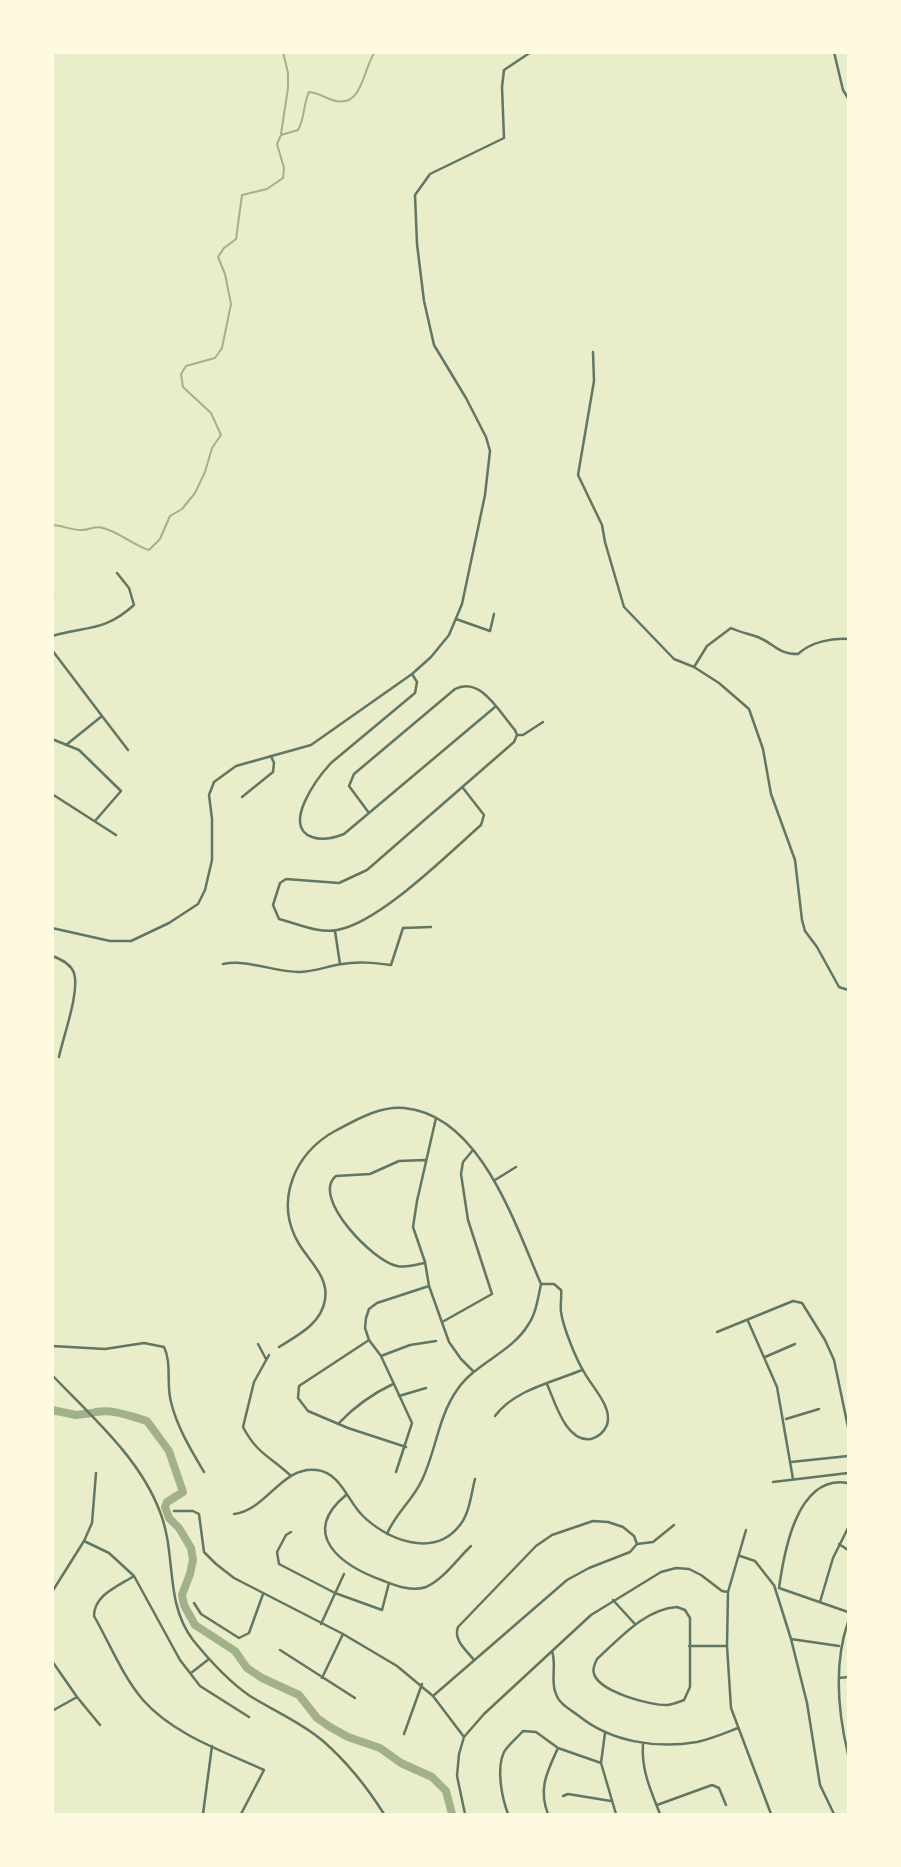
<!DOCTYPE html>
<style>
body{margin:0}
#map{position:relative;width:901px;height:1867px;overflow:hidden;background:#e9edc9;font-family:"PT Sans",sans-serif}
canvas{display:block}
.frame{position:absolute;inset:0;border:54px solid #fefae0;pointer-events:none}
</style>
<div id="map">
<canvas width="901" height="1867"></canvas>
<div class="frame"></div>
</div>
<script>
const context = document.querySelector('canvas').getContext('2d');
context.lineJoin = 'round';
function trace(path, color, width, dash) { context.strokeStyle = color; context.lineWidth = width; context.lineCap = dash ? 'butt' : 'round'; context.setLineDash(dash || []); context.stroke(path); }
trace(new Path2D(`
 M 281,134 L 288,88 L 288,73 L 283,52
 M 52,525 C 63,525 70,530 80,530 C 89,531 94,525 103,528 C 119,532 133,545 149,550 L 160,539 L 170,516 L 182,509 L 195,493 L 205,472 L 212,448 L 221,435 L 211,413 L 183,387 L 181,374 L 186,366 L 215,358 L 222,348 L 231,304 L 225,274 L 218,257 L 224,248 L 236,239 L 242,195 L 267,189 L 283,178 L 284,168 L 277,144 L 281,135 L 298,130 C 305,118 303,105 309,92 C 320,93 326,99 336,101 C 363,107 363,68 375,52
 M 92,1413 L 96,1412`), '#a3b18a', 2);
trace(new Path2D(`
 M 52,1410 L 76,1415 L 92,1413
 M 96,1412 C 113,1409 130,1416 147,1421 L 169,1451 L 183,1492 L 167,1502 L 165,1507 L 169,1518 L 179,1528 L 191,1548 L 193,1560 L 190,1574 L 182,1595 L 184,1605 L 195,1625 L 235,1651 L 247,1668 L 262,1678 L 299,1695 L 317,1718 L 330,1727 L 348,1737 L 380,1748 L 401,1763 L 432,1777 L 446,1791 L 452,1814`), '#a3b18a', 8);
trace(new Path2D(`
 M 834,52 L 843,90 L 848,98
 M 593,352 L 594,381 L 578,475 L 602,525 L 605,542 L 624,607 L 674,659 L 694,667 L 719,683 L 749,709 L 763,749 L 771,794 L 795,860 L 802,920 L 805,931 L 817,947 L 839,987 L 848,990
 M 52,597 L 53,597
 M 456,619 L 490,631 L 494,614
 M 52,636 C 87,626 104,632 134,605 L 129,588 L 117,573
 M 52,650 L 102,716
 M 694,667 L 707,646 L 731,628 C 741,633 751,634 760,638 C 776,645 778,654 798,654 C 811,642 831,638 848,639
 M 412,674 L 417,682 L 415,693 L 331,763 C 318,777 281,826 312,837 C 323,841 334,838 344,834 L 495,707
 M 517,735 L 523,735 L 543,722
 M 52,739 L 79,750 L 121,791 L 95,821
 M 66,745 L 102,716 L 128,750
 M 52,794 L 116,835
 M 242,797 L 273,772 L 274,763 L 271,756
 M 369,813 L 349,786 L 354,774 L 455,689 C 481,676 499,712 515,730 L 517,735 L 514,742 L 367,870 L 339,883 L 286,879 L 280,883 L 273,905 L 279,919 C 296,923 319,934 337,930 C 379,923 447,855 481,825 L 484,815 L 463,788
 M 52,928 L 110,941 L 131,941 L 169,923 L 198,904 L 205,890 L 212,860 L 212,819 L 209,795 L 214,782 L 236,766 L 311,745 L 412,674 L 431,657 L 449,635 L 462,604 L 485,495 L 490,451 L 486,437 L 466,398 L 434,345 L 424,301 L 417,244 L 415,195 L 430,174 L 504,138 L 502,87 L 504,70 L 531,52
 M 335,931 L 340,964
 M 52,956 C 61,959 71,965 74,973 C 80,992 63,1037 59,1057
 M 223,964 C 249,959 273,972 299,972 C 313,972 328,966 342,964 C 358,961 375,963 391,965 L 403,928 L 431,927
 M 436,1118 L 417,1201 L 413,1227 L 425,1262 L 429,1286 L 449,1342 L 461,1359 L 473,1371
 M 495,1180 L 516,1167
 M 424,1263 C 416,1265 406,1268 397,1266 C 374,1262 310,1197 336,1176 L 370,1174 L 399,1161 L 425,1160
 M 541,1284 L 554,1284 L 561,1290 C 562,1297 560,1304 561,1312 C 563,1327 576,1359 584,1372 C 592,1387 613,1407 607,1425 C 604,1432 598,1437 591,1439 C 566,1443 555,1402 547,1384
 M 444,1321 L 492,1294 L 468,1220 L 461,1174 L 463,1162 L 473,1150
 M 748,1321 L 777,1387 L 793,1479
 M 717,1332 L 793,1301 L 802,1303 L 825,1340 L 834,1360 L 848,1427
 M 369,1340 L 299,1386 L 298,1398 L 308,1411 L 348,1428 L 406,1447
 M 258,1344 L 266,1359
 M 52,1346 L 105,1349 L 144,1343 L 164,1347 C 172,1363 166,1384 171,1402 C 177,1427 191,1450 204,1472
 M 279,1347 C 298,1335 321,1324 325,1300 C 329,1277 310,1262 299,1244 C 274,1202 294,1153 335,1131 C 356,1120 379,1106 404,1108 C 481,1115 515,1225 541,1284 C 538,1298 536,1314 528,1325 C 511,1353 475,1363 457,1390 C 438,1417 436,1451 422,1480 C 413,1500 395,1514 387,1534
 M 269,1355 L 254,1382 L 243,1427 C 257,1454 271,1457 291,1476
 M 381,1356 L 410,1345 L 436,1341
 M 765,1357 L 795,1344
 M 399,1396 L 426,1388
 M 495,1416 C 514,1390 553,1382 582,1370
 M 786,1419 L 819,1409
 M 339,1423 C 355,1406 372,1394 393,1384
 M 791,1462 L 848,1456
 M 396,1472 L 412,1423 L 381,1356 L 369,1340 L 365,1328 L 366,1318 L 369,1309 L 377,1303 L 429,1286
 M 773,1482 L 848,1473
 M 346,1495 C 298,1535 342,1566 384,1581 C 397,1586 412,1592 426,1587 C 443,1580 458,1558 471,1546
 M 174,1511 L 193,1511 L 199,1514 L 204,1552 L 216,1564 L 234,1578 L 343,1634 L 397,1666 L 433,1696 L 464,1737
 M 234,1514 C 266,1511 282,1465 317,1470 C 340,1473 347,1499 361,1514 C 386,1540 434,1559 460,1525 C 470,1512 471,1494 475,1479
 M 291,1532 L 286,1535 L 277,1552 L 279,1564 L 335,1593 L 382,1610 L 389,1583
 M 84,1541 L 109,1553 L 134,1576 L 180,1660 L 200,1686 L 249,1717
 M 637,1544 L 653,1542 L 674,1525
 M 839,1544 L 848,1550
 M 740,1556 L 755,1561 L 773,1584
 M 134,1576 C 118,1586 94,1595 94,1616 C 110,1644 123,1677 143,1700 C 174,1735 223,1751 264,1770 L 241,1814
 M 774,1585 L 791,1639 L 807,1703 L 820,1785 L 834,1814
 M 779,1588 C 784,1552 797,1474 848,1483
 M 779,1588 L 848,1612
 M 52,1592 L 84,1541 L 92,1523 L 96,1473
 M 728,1592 L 746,1530
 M 613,1600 L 634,1623
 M 820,1602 L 833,1558 L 848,1528
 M 194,1603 L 201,1614 L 239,1638 L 249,1633 L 263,1594
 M 677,1607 L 685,1610 L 690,1618 L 690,1687 L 684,1700 C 679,1702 674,1704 668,1705 C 651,1706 600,1692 594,1674 C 592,1669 595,1663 597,1659 C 620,1638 645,1609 677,1607 Z
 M 848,1622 C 834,1663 838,1712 848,1754
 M 321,1624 L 344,1574
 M 791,1639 L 839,1646
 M 689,1646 L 727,1646
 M 280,1650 L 355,1698
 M 552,1651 C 557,1666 550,1681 556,1694 C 559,1704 571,1710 579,1716 C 611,1742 657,1749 697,1742 C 711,1739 725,1733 738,1728
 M 474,1660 C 466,1650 453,1640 458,1627 L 536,1546 L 552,1535 L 593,1521 L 608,1522 L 623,1527 L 634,1536 L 637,1544
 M 52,1661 L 77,1697 L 100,1725
 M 191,1673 L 209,1659
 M 322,1678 L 343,1634
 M 839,1678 L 848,1677
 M 433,1696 L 567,1580 L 589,1568 L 630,1552 L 637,1544
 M 52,1711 L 77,1697
 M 605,1733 L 601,1763 L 616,1814
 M 404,1734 L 422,1684
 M 643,1744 C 641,1770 651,1791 660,1814
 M 563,1796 L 568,1794 L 611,1801
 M 657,1805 L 712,1785 L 719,1788 L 726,1805
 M 203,1814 L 212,1746
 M 465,1814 L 457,1776 L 459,1754 L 464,1737 L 484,1714 L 591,1615 L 661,1572 L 676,1568 L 689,1569 L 701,1575 L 722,1591 L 728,1592 L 727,1646 L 731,1708 L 771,1814
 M 508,1814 C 502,1798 496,1769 504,1752 C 508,1745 517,1738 523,1731 L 536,1732 L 558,1748 L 601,1763
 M 548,1814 C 538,1789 547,1772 558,1748`), '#617663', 2.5);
trace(new Path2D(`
 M 52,1375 C 91,1416 140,1458 160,1512 C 177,1555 164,1602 193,1640 C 210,1661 228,1681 250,1696 C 274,1711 301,1722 323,1741 C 347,1762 367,1787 384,1814`), '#617663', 2.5);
</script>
